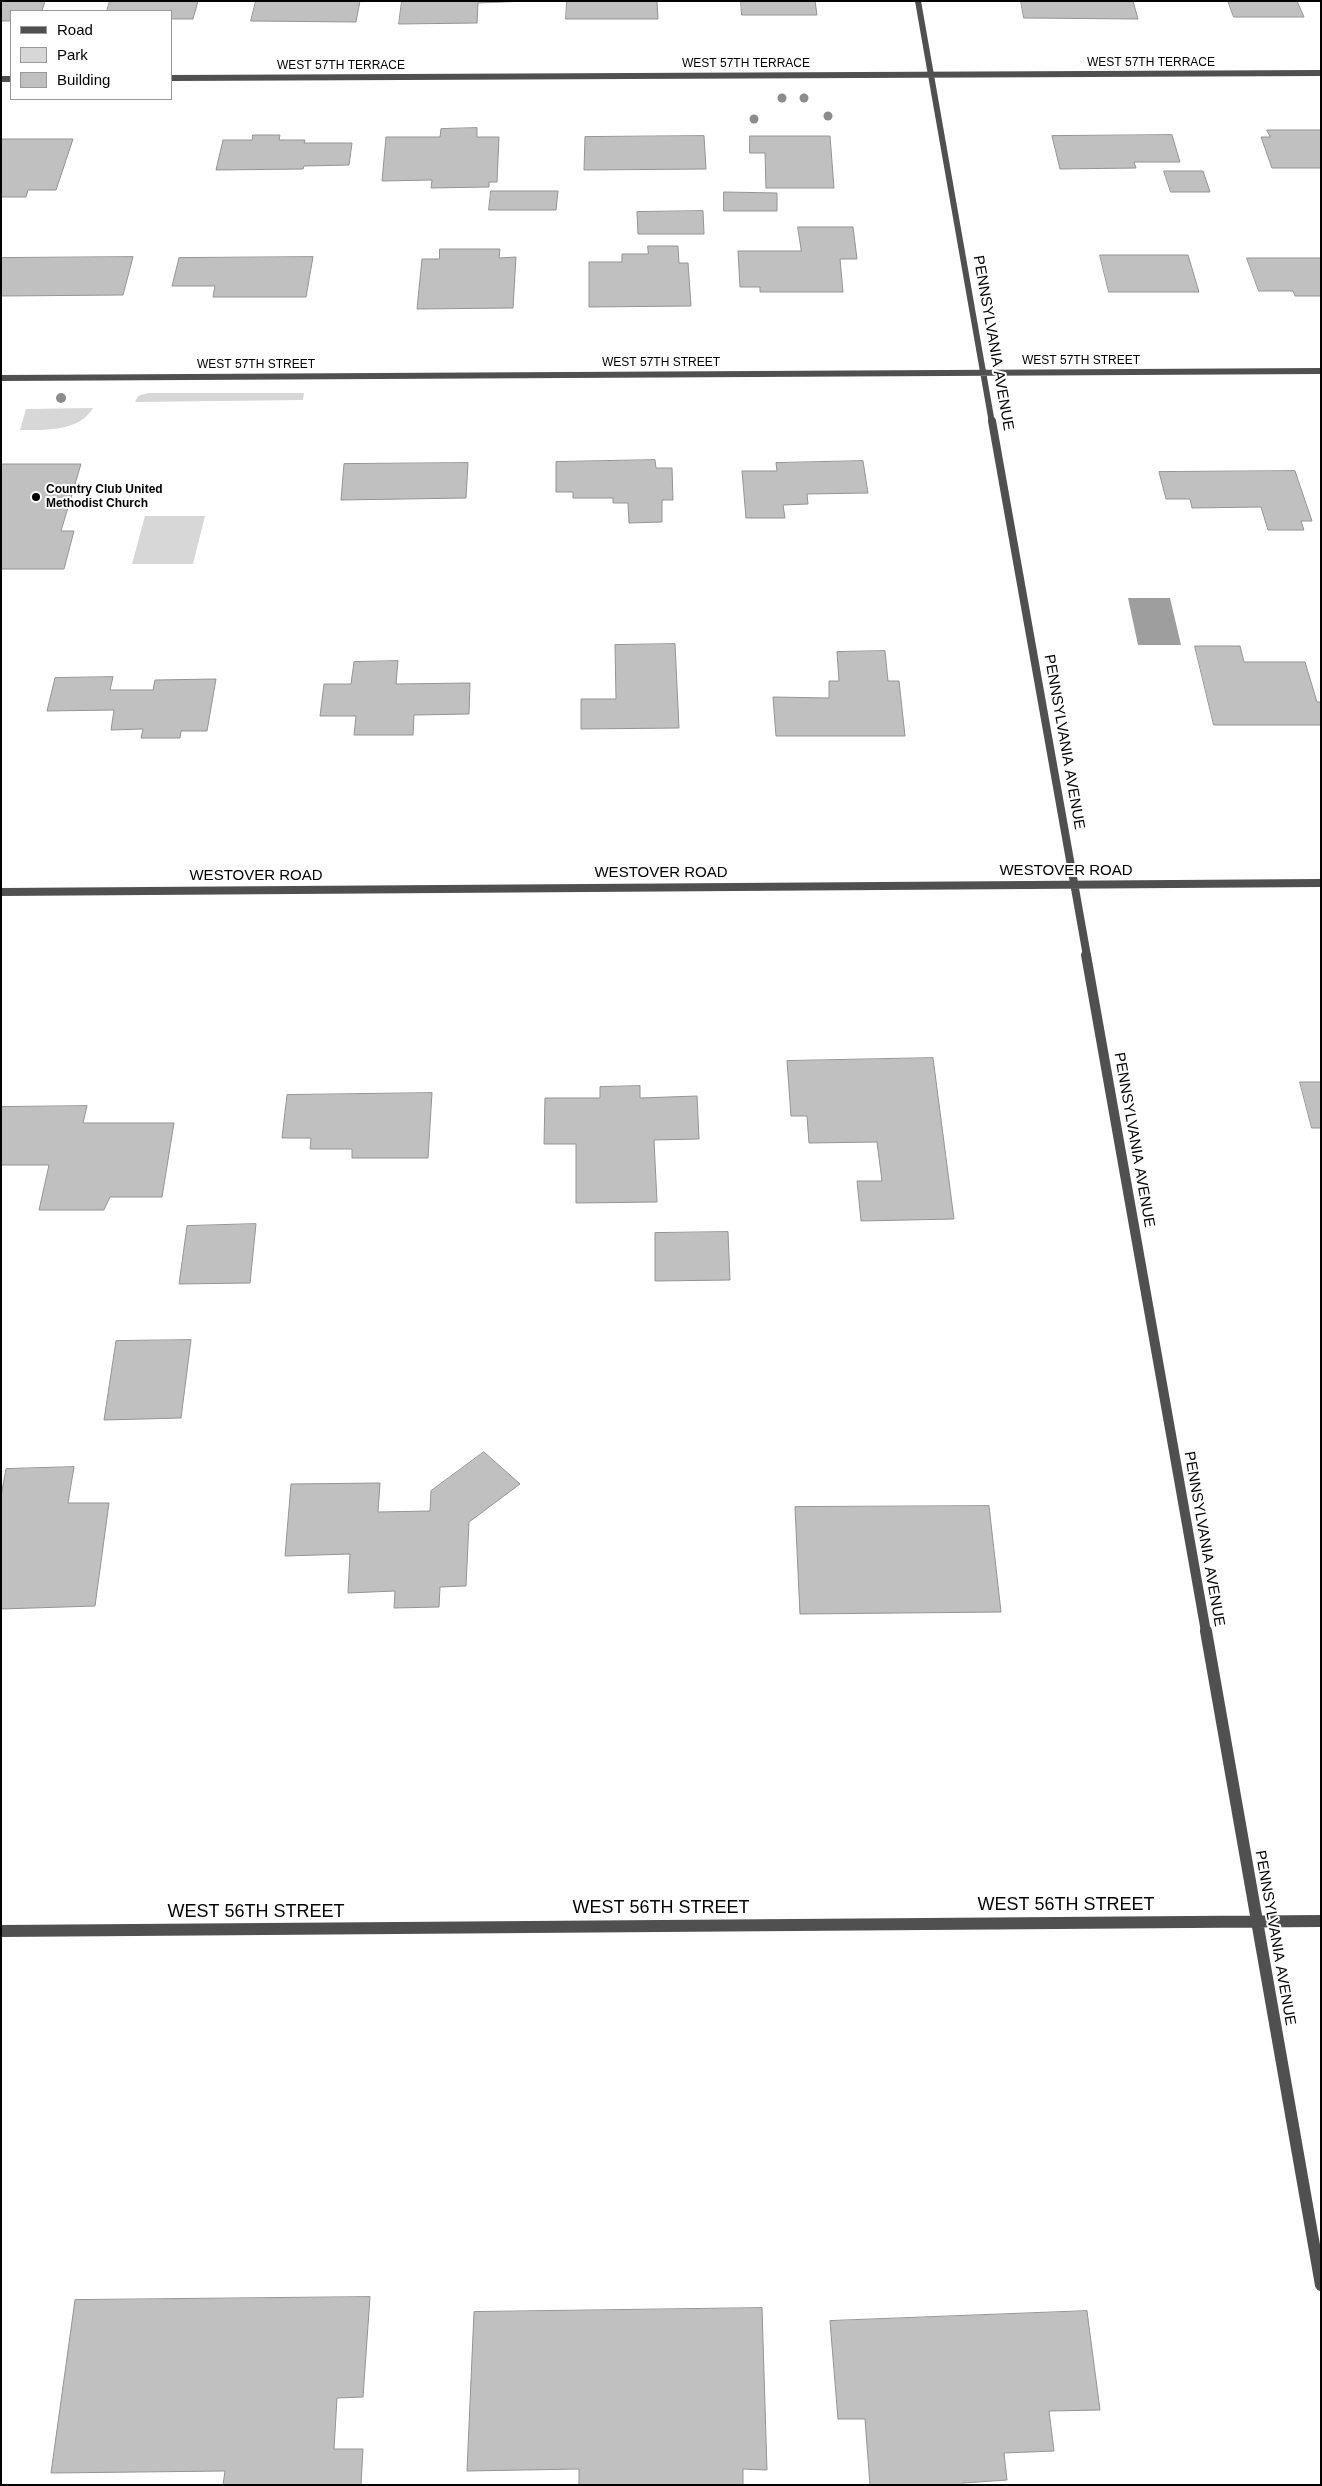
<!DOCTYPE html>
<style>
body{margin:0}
#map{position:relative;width:1322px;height:2486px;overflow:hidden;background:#fff;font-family:Arial,sans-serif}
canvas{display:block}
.frame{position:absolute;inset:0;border:2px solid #000;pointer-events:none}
.legend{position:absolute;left:10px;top:10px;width:162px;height:90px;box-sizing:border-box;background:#fff;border:1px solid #999;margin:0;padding:6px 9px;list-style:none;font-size:15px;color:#000}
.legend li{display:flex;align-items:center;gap:10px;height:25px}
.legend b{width:25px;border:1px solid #999}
</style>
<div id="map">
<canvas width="1322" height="2486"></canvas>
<div class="frame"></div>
<ul class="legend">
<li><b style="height:6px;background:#505050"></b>Road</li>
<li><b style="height:14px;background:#d7d7d7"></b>Park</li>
<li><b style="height:14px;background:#c0c0c0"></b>Building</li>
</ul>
</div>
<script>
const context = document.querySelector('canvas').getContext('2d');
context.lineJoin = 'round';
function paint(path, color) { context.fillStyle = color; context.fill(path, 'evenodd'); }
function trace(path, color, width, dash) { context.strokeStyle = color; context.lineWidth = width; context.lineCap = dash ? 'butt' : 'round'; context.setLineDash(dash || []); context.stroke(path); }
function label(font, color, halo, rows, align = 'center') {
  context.font = font + ' Arial,sans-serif'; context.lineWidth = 4; context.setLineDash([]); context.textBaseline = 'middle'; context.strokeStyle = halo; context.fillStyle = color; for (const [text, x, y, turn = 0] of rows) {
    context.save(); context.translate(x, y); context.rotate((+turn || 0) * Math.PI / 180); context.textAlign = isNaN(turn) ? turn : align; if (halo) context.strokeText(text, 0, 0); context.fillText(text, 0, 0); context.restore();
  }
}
paint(new Path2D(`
 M 148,393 L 304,393 L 303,400 L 135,402 L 138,396 Z
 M 93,408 C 79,432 44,430 20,430 L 26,409 Z
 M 145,516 L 205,516 L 193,564 L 132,564 Z`), '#d7d7d7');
paint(new Path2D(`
 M 1128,598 L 1170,598 L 1181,645 L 1138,645 Z`), '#9e9e9e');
const building = new Path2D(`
 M 1,1 L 45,1 L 42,11 L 11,11 L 11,21 L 1,21 Z
 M 110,1 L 198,1 L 193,19 L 171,19 L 171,11 L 107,11 Z
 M 256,1 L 360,1 L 356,22 L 251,21 Z
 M 402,1 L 528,1 L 478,3 L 477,23 L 399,24 Z
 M 567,1 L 657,1 L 658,19 L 566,19 Z
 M 741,1 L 815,1 L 817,15 L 742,15 Z
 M 1021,1 L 1133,1 L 1138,19 L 1024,18 Z
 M 1228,1 L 1297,1 L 1304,17 L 1234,17 Z
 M 477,128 L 477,137 L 499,137 L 497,182 L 489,182 L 489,187 L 431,188 L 432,180 L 382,181 L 386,137 L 440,137 L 441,129 Z
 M 1267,130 L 1321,130 L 1321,168 L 1272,168 L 1261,137 L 1270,137 Z
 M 253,135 L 280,135 L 279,140 L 305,140 L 304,143 L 352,143 L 349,165 L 304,166 L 303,169 L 216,170 L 223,140 L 252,140 Z
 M 1172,135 L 1180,162 L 1134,162 L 1136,168 L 1060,169 L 1052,136 Z
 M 704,136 L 706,169 L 584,170 L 585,137 Z
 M 750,136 L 830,136 L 834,188 L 766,188 L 765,153 L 750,153 Z
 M 1,139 L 73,139 L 56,190 L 28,190 L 26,197 L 1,197 Z
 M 1164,171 L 1203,171 L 1210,192 L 1171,192 Z
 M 491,191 L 558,191 L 556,210 L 489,210 Z
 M 724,192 L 777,193 L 777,211 L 724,211 Z
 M 703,211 L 704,234 L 638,234 L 637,212 Z
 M 798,227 L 853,227 L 857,259 L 840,259 L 843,292 L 760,292 L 760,287 L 740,287 L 738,251 L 801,251 Z
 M 648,246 L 678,246 L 679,263 L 688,263 L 691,306 L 589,307 L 589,262 L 622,262 L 622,254 L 648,254 Z
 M 440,249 L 500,249 L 499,258 L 516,257 L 513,308 L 417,309 L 422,259 L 439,259 Z
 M 1100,255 L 1188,255 L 1199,292 L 1109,292 Z
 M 133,257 L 123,295 L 1,296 L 1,258 Z
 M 313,257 L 306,297 L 213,297 L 215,286 L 172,286 L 179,258 Z
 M 1247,258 L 1321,258 L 1321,296 L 1295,296 L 1293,291 L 1259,291 Z
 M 655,460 L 656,468 L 672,468 L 673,500 L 662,500 L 662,522 L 629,523 L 628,503 L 613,503 L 613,498 L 573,498 L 573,492 L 556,492 L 556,462 Z
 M 863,461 L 868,493 L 807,494 L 808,504 L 783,505 L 785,518 L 746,518 L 742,471 L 777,471 L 776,463 Z
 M 468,463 L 466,498 L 341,500 L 344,464 Z
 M 1,464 L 81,464 L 61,531 L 74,531 L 64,569 L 1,569 Z
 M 1295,471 L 1312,521 L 1301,521 L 1304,530 L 1268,530 L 1261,507 L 1192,508 L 1190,499 L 1166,499 L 1159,472 Z
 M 675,644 L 679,728 L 581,729 L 581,699 L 616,699 L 615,645 Z
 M 1195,646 L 1240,646 L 1244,662 L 1305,662 L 1317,702 L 1321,702 L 1321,725 L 1214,725 Z
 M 885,651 L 888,681 L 899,681 L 905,736 L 776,736 L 773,697 L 829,698 L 829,681 L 839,681 L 837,652 Z
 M 398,661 L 396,684 L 470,683 L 469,714 L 414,715 L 413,735 L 354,735 L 356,716 L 320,716 L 324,684 L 351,684 L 354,662 Z
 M 113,677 L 110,690 L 153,690 L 155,680 L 216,679 L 207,731 L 181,731 L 180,738 L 141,738 L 143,729 L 111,730 L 114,710 L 47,711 L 55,678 Z
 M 933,1058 L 954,1219 L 861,1221 L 857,1181 L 882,1181 L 877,1142 L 809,1143 L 807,1116 L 791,1116 L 787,1061 Z
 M 1300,1082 L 1321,1082 L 1321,1128 L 1312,1128 Z
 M 640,1086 L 640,1098 L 697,1096 L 699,1139 L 654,1140 L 657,1202 L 576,1203 L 576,1144 L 544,1144 L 545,1098 L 600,1098 L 600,1087 Z
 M 432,1093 L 428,1158 L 352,1158 L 352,1149 L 310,1149 L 311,1138 L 282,1138 L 287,1095 Z
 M 87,1106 L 83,1123 L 174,1123 L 162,1197 L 110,1197 L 104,1210 L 39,1210 L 49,1165 L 1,1165 L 1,1107 Z
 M 256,1224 L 250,1283 L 179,1284 L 187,1226 Z
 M 728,1232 L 730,1280 L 655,1281 L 655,1233 Z
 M 191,1340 L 181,1418 L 104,1420 L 116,1341 Z
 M 484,1452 L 520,1484 L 469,1522 L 466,1586 L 440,1587 L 439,1607 L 394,1608 L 395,1591 L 348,1593 L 350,1554 L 285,1556 L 291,1484 L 380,1483 L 378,1512 L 430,1511 L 431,1491 Z
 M 74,1467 L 68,1503 L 109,1503 L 95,1606 L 1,1609 L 1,1496 L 6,1469 Z
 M 989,1506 L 1001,1612 L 800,1614 L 795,1507 Z
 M 370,2297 L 363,2397 L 337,2398 L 334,2449 L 363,2449 L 361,2485 L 223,2485 L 225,2471 L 51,2473 L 75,2300 Z
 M 762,2308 L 767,2470 L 743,2469 L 743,2485 L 579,2485 L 579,2469 L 467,2471 L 474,2312 Z
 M 1087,2311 L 1100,2410 L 1049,2411 L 1054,2451 L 1004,2453 L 1007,2480 L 963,2483 L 963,2485 L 870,2485 L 865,2419 L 838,2419 L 830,2321 Z`);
paint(building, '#c0c0c0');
trace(building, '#949494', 1);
trace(new Path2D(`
 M 918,1 L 992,423
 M 171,78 L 1321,73
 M 1,79 L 11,79
 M 1,378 L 1321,371`), '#505050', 6);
trace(new Path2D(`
 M 992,421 L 1087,956
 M 1,892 L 1321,883`), '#505050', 8);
trace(new Path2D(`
 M 1086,955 L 1206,1632`), '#505050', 10);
trace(new Path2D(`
 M 1206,1631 L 1321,2285
 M 1,1931 L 1321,1921`), '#505050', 12);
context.fillStyle = '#8c8c8c';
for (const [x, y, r] of [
 [782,98,4.5],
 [804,98,4.5],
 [828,116,4.5],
 [754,119,4.5],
 [61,398,5]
]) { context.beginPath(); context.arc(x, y, r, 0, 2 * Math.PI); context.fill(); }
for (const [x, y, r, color] of [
 [36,497,5,"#000"]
]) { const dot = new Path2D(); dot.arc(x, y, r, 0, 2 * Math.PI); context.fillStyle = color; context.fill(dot); trace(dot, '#fff', 2); }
label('12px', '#000', '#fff', [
 ["WEST 57TH TERRACE",1151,63],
 ["WEST 57TH TERRACE",746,64],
 ["WEST 57TH TERRACE",341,66],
 ["WEST 57TH STREET",1081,361],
 ["WEST 57TH STREET",661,363],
 ["WEST 57TH STREET",256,365]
]);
label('bold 12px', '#000', '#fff', [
 ["Country Club United",46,490],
 ["Methodist Church",46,504]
], 'left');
label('15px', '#000', '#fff', [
 ["PENNSYLVANIA AVENUE",993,343,80],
 ["PENNSYLVANIA AVENUE",1064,742,80],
 ["WESTOVER ROAD",1066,871],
 ["WESTOVER ROAD",661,873],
 ["WESTOVER ROAD",256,876],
 ["PENNSYLVANIA AVENUE",1134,1140,80],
 ["PENNSYLVANIA AVENUE",1204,1539,80],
 ["PENNSYLVANIA AVENUE",1275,1938,80]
]);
label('18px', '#000', '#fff', [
 ["WEST 56TH STREET",1066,1905],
 ["WEST 56TH STREET",661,1908],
 ["WEST 56TH STREET",256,1912]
]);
</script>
